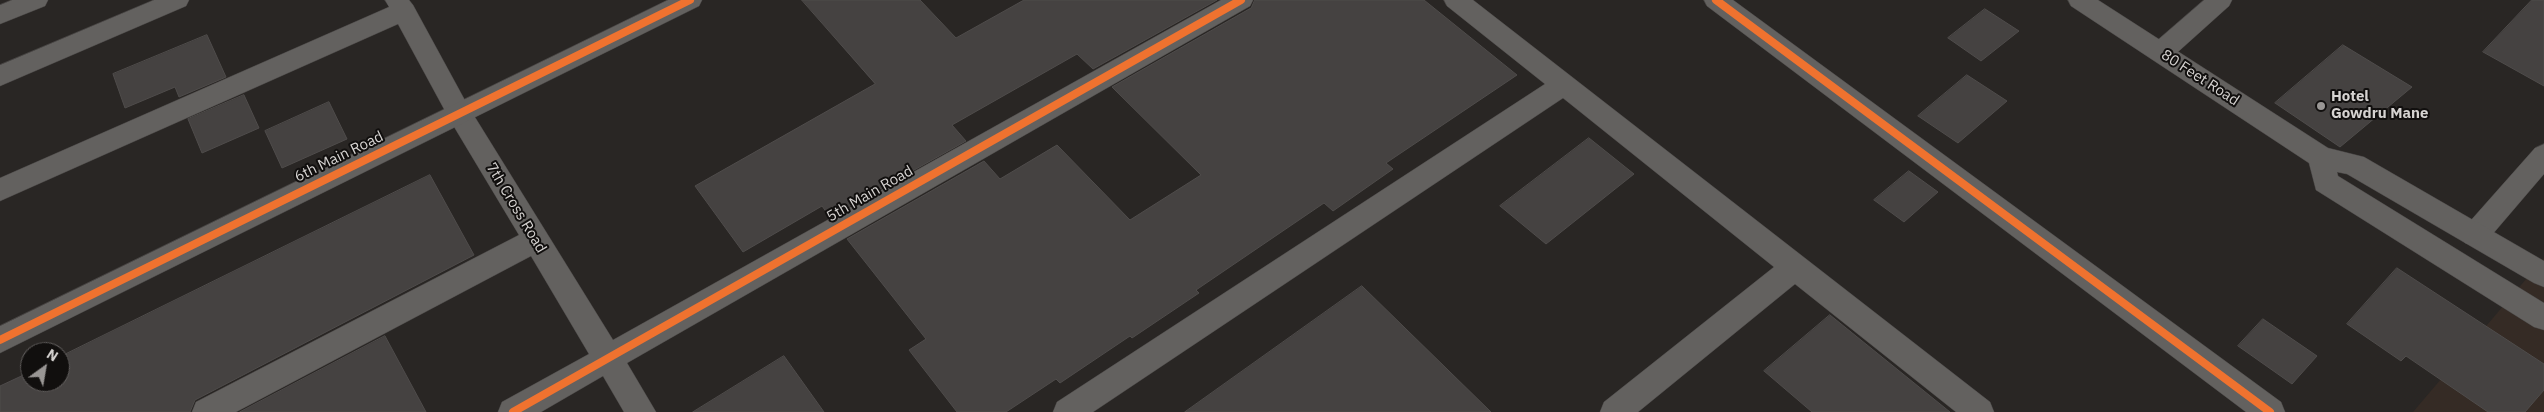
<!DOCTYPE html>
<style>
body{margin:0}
#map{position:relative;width:2544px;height:412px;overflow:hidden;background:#292624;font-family:"IBM Plex Sans",sans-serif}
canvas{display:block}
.north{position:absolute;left:20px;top:342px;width:50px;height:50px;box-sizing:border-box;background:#110f0e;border:1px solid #605d5c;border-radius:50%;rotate:32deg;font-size:14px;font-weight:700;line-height:20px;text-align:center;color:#d6d3d1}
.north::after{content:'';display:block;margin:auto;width:18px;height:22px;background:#999694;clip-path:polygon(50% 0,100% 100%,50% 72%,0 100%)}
</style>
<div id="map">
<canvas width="2544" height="412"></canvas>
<div class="north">N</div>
</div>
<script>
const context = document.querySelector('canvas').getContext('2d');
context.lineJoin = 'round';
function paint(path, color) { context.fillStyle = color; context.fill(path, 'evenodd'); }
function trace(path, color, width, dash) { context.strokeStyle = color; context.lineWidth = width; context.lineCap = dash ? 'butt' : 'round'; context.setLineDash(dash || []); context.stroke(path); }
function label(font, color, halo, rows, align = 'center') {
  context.font = font + ' "IBM Plex Sans",sans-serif'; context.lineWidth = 4; context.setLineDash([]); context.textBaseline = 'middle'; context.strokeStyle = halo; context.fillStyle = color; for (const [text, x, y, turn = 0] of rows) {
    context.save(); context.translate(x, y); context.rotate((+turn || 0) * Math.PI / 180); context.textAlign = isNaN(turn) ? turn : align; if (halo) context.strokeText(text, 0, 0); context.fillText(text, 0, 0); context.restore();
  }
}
paint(new Path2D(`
 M 2544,258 L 2544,412 L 2413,412 Z`), '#352b25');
const building = new Path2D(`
 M 802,0 L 920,0 L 956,38 L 1024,0 L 1217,0 L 1093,69 L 1077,54 L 952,125 L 966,141 L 830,217 L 822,206 L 743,252 L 695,186 L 875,84 Z
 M 1255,0 L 1424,0 L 1517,75 L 1386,163 L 1393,169 L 1333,211 L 1324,203 L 1196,290 L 1199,293 L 1132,338 L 1130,336 L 1060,383 L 1056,379 L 1006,412 L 957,412 L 909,350 L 926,339 L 847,239 L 984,161 L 1000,179 L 1057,145 L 1130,220 L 1201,175 L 1112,87 L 1251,8 Z
 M 2532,0 L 2544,0 L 2544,86 L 2483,52 Z
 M 1985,9 L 2019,31 L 1981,61 L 1948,38 Z
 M 207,35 L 226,77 L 179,97 L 175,87 L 125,108 L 113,74 Z
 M 2343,45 L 2412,87 L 2340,147 L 2275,103 Z
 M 1967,75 L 2007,101 L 1958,143 L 1918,116 Z
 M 244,95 L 259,128 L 202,153 L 188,119 Z
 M 329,102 L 347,139 L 282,168 L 265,131 Z
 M 1589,138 L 1634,174 L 1546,244 L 1500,206 Z
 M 1909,171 L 1938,192 L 1904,222 L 1874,200 Z
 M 430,175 L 474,255 L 195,400 L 190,412 L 0,412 L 0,386 L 30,372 L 30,382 L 60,382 L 60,357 Z
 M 2397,268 L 2544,364 L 2544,390 L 2525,412 L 2488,412 L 2406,356 L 2401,361 L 2347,324 Z
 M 1362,286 L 1491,412 L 1185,412 Z
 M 1830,315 L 1950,412 L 1812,412 L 1764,371 Z
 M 2263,319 L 2317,356 L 2292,384 L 2238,346 Z
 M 385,336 L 426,412 L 240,412 Z
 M 784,356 L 824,412 L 693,412 Z`);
paint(building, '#454241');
trace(building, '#4f4c4b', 1);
const street = new Path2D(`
 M 12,0 L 48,0 L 45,6 L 0,24 L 0,5 Z
 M 154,0 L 189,0 L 186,6 L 0,86 L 0,65 Z
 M 385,0 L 409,0 L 413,5 L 468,106 L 613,340 L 1221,0 L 1253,0 L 1250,6 L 627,363 L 656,412 L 624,412 L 603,376 L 541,412 L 498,412 L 502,402 L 589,354 L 531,256 L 236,412 L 192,412 L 196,402 L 519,235 L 450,120 L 398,24 L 0,201 L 0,178 L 389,7 Z
 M 1444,0 L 1473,0 L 1990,402 L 1994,412 L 1956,412 L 1795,284 L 1638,412 L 1600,412 L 1604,402 L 1774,267 L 1563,98 L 1093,412 L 1053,412 L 1057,402 L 1545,84 L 1447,6 Z
 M 1704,0 L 1733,0 L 2281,402 L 2285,412 L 2246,412 L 1707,6 Z
 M 2204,0 L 2232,0 L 2229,6 L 2170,59 L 2161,61 L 2152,59 L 2148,52 L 2152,45 Z
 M 2544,144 L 2544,174 L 2485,243 L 2475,246 L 2465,243 L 2461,235 L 2465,227 L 2535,148 Z`);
const secondary = new Path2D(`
 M 668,0 L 702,0 L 699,6 L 0,353 L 0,326 Z
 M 2068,0 L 2098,0 L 2328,148 L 2364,157 L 2544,261 L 2544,287 L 2534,283 L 2347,174 L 2337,172 L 2338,176 L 2544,303 L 2544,330 L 2534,327 L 2316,190 L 2309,163 L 2071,6 Z`);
trace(street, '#454241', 1);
trace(secondary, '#454241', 1);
paint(street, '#63615f');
paint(secondary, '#63615f');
trace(new Path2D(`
 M 1716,0 L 2270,412
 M 0,340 L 690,0
 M 513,412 L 1241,0`), '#ef722f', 8);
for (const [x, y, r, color] of [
 [2321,106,5,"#999694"]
]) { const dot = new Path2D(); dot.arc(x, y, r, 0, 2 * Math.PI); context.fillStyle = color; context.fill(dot); trace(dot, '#110f0e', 2); }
label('15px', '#d6d3d1', '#110f0e', [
 ["80 Feet Road",2200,78,33],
 ["6th Main Road",339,157,-26],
 ["5th Main Road",870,194,-30],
 ["7th Cross Road",516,208,59]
]);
label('bold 15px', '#d6d3d1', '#110f0e', [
 ["Hotel",2331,97],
 ["Gowdru Mane",2331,114]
], 'left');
</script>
